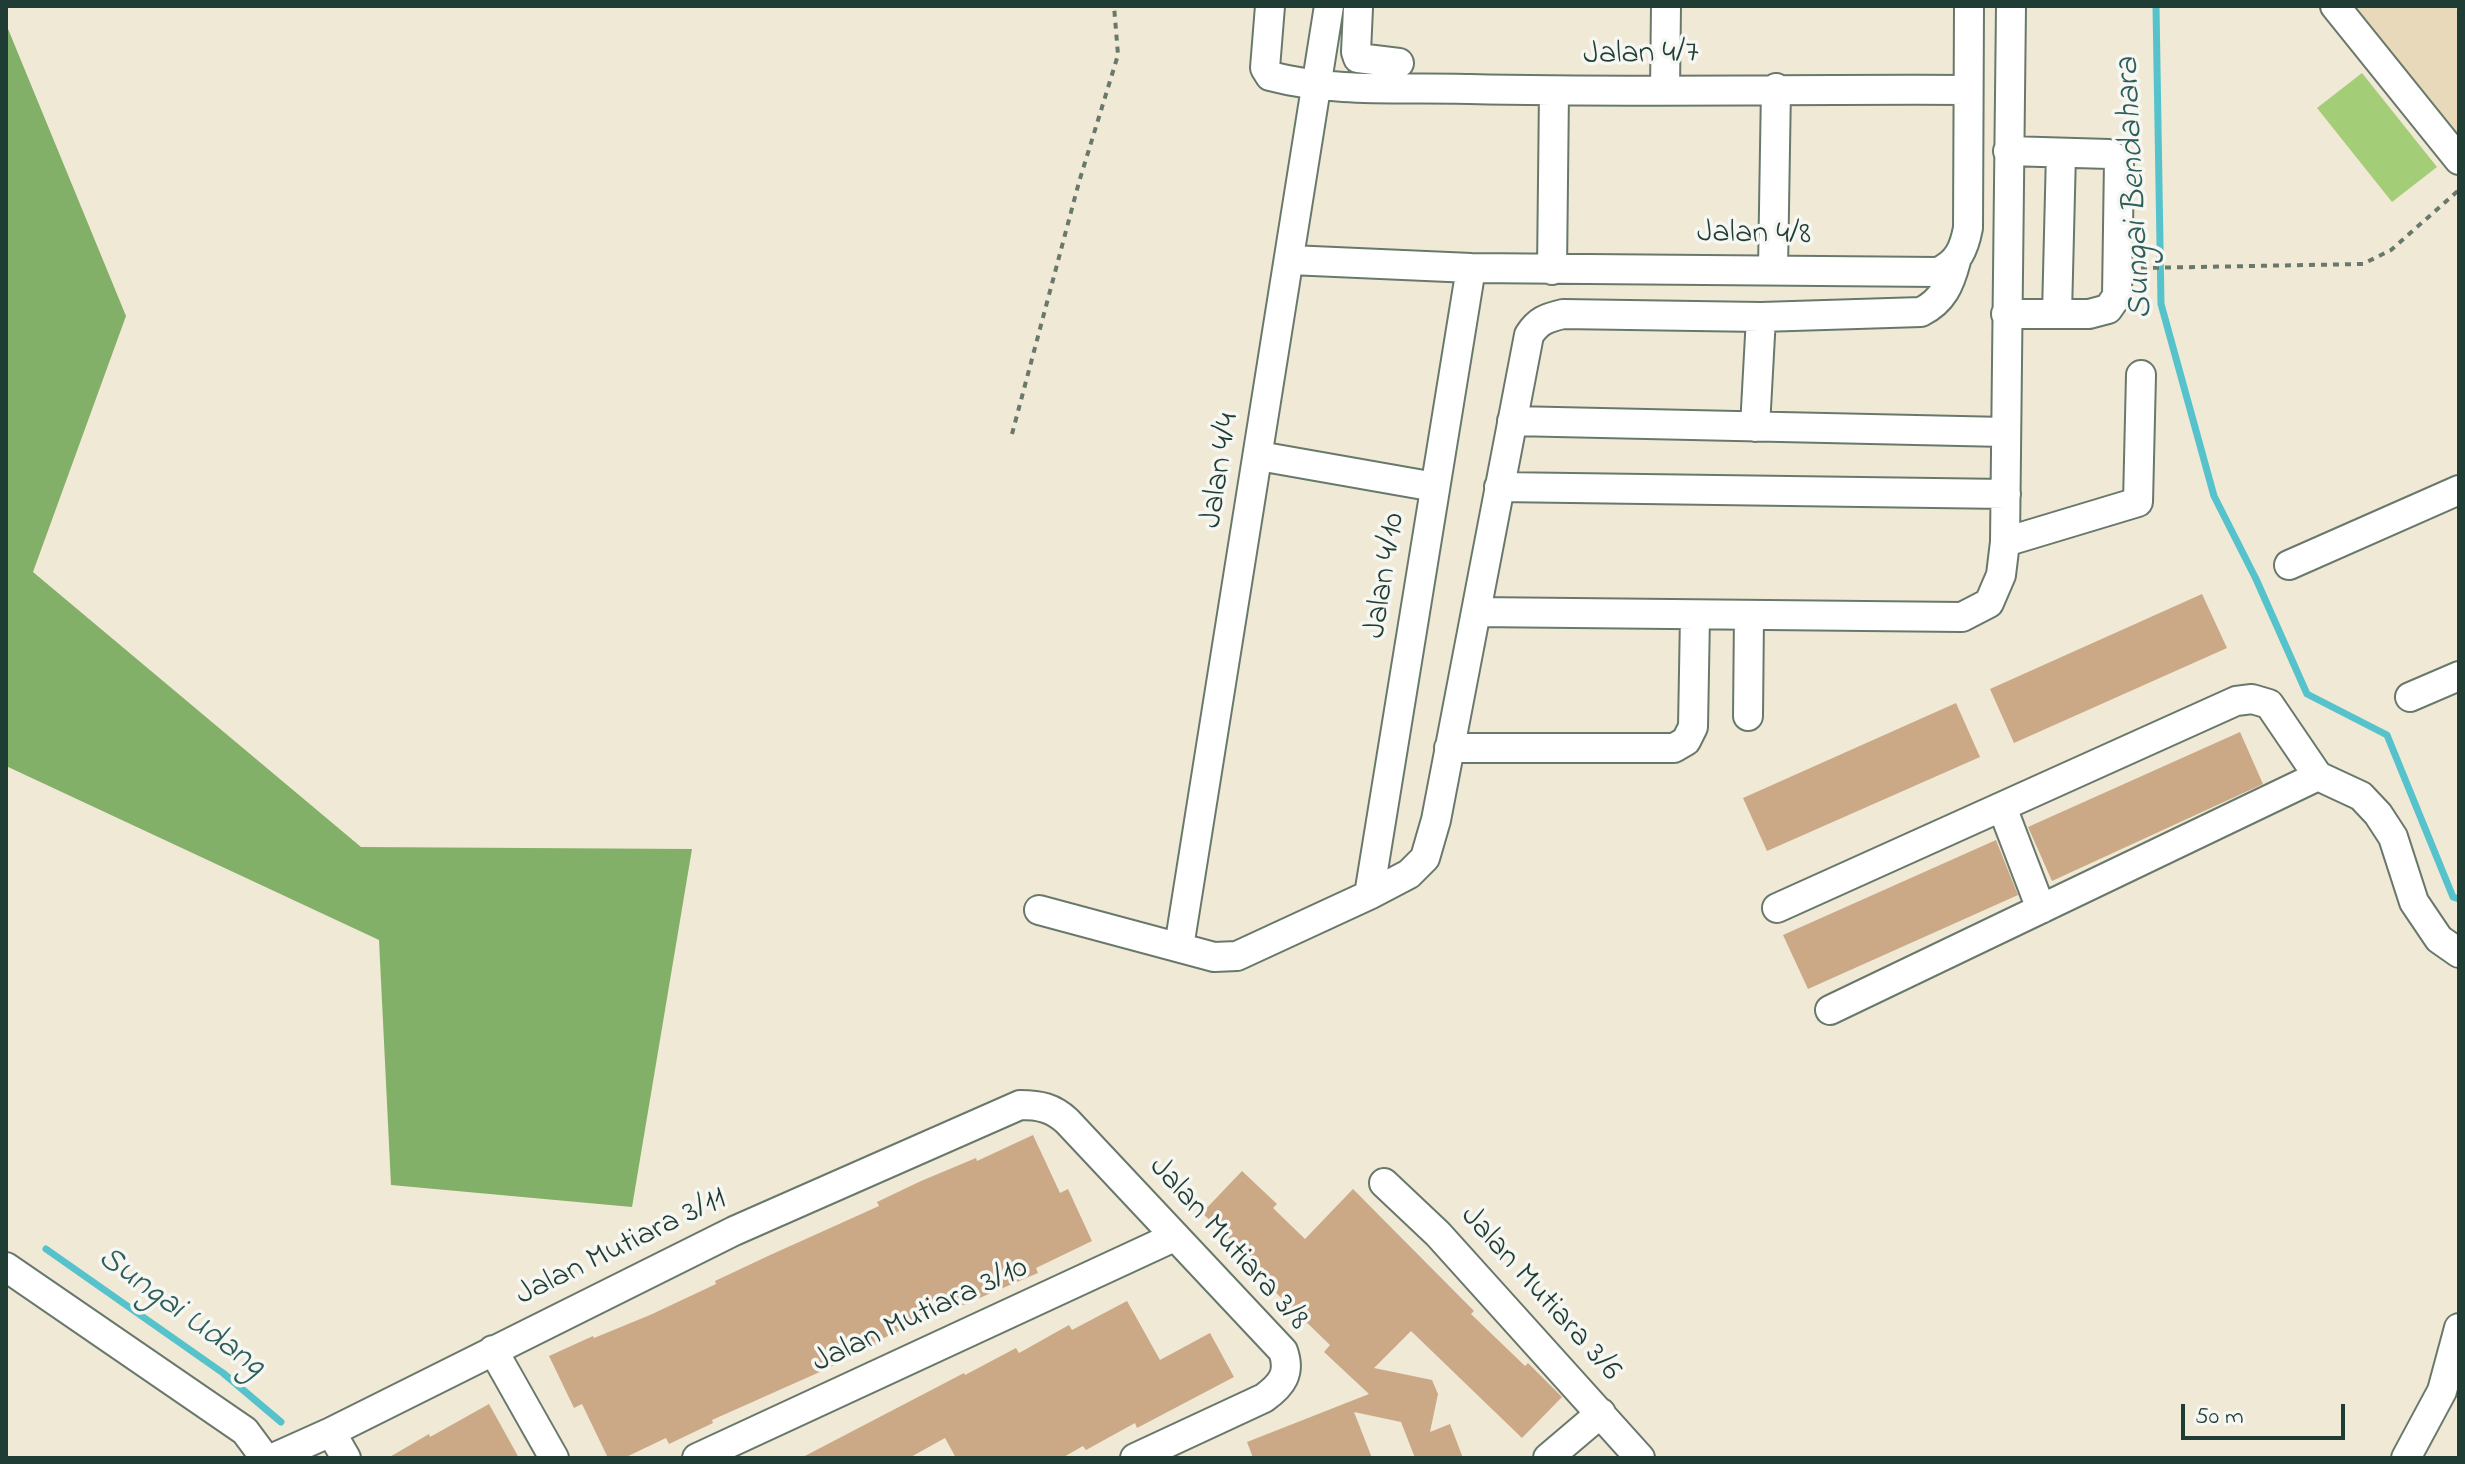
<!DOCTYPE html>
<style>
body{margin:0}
#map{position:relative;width:2465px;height:1464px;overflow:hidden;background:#f0e9d5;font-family:"Indie Flower",sans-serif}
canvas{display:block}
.frame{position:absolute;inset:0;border:8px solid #1f3d34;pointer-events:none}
.scale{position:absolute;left:2181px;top:1404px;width:164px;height:36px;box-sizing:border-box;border:4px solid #1f3d34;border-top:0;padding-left:10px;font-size:24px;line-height:28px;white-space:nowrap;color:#1f3d34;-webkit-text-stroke:6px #f6f6f2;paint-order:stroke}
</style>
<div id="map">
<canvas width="2465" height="1464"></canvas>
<div class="frame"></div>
<div class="scale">50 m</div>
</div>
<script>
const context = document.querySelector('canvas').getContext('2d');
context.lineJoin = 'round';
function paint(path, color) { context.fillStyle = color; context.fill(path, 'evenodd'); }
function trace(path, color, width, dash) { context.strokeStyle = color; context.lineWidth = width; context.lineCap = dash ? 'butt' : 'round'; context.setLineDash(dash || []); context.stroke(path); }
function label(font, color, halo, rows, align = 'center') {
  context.font = font + ' "Indie Flower",sans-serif'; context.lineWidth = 7; context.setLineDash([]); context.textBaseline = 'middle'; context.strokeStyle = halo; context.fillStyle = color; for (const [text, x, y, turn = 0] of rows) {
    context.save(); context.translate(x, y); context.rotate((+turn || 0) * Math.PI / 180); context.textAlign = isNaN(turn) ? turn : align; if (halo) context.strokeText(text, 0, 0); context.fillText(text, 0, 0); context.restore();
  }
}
paint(new Path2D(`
 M 2346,6 L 2454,6 L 2459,13 L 2459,147 Z`), '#e8d9ba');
paint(new Path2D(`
 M 2362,73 L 2437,167 L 2392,202 L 2317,108 Z`), '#a4cd78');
paint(new Path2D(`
 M 6,24 L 126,316 L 33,572 L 361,847 L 692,849 L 632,1207 L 391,1185 L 379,940 L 6,766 Z`), '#83b068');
trace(new Path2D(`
 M 2156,6 L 2161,304 L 2214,496 L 2256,579 L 2307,694 L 2387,735 L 2453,897 L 2459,899
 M 46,1249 L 223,1373 L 281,1422`), '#56c3cc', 7);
paint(new Path2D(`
 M 2202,594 L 2227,648 L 2014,743 L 1990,689 Z
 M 1956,703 L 1980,757 L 1767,851 L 1743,798 Z
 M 2240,732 L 2263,784 L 2052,881 L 2028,827 Z
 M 1996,840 L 2018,895 L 1808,989 L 1783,935 Z
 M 1033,1135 L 1060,1193 L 1068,1189 L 1092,1241 L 1036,1268 L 1038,1273 L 942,1314 L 941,1312 L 875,1342 L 876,1345 L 822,1371 L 712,1420 L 713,1423 L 669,1444 L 666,1438 L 624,1458 L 608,1458 L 582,1404 L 574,1408 L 549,1356 L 593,1336 L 594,1338 L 650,1315 L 716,1284 L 715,1281 L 768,1256 L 879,1206 L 877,1202 L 921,1181 L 976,1158 L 977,1161 Z
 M 1242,1171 L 1277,1204 L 1273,1208 L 1305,1239 L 1353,1189 L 1474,1311 L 1471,1314 L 1525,1366 L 1528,1363 L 1562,1397 L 1522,1438 L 1411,1331 L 1374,1368 L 1432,1380 L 1438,1394 L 1430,1432 L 1450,1424 L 1463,1458 L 1415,1458 L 1401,1422 L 1354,1412 L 1372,1458 L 1253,1458 L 1247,1442 L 1369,1394 L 1324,1352 L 1330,1345 L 1238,1256 L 1243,1251 L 1202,1213 Z
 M 1127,1301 L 1160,1360 L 1210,1333 L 1234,1377 L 1137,1428 L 1135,1423 L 1086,1450 L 1083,1446 L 1062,1458 L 956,1458 L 945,1438 L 909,1458 L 801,1458 L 964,1373 L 965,1375 L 1016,1348 L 1019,1353 L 1069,1325 L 1072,1330 Z
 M 489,1404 L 519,1458 L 388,1458 L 429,1434 L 430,1437 Z`), '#cba987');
const minor = new Path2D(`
 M 1270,6 L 1265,68 L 1270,76 C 1334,93 1404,87 1470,89 C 1636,93 1802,89 1968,90
 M 2335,6 L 2459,160
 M 1358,8 L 1356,52 L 1358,58 L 1399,63
 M 1665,90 L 1666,6
 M 1290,260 L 1471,268 L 1938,272 C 1958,263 1964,249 1968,228 L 1969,6
 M 1773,269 L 1776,88
 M 1552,270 L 1554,91
 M 2006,314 L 2089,314 L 2108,309 L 2117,296 L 2119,161 L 2109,154 L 2008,151
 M 2057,314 L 2061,153
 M 1512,421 L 2005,432
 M 1755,427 L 1761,317
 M 1259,456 L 1435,487
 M 1499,487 L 2006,494
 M 2005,542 L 2138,502 L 2141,375
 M 2289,565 L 2459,490
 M 1476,612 L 1962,617 L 1989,603 L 2001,575 L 2005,542 L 2011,6
 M 2410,697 L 2459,676
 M 1748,716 L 1749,615
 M 1449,748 L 1674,748 L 1686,741 L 1693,727 L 1695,616
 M 2002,807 L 2041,909
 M 1369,895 L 1471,268
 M 1777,908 L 2236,701 L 2252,699 L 2269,704 L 2318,776 L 2361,796 L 2378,814 L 2393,837 L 2414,902 L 2439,939 L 2459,953
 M 1039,910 L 1214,957 L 1237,956 L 1369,895 L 1409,874 L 1425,858 L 1436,820 L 1529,335 C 1538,321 1546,318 1563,314 L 1761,317 L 1921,312 C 1943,301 1950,284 1956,261
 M 1179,947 L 1329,6
 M 1830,1010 L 2318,776
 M 1384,1183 L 1438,1234 L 1640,1458
 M 6,1267 L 245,1431 L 265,1458
 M 493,1350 L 554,1458
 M 331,1432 L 346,1458
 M 273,1458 L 331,1432 L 734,1231 L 1020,1105 C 1040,1105 1053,1108 1067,1121 L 1283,1351 C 1291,1373 1282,1385 1264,1398 L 1135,1458
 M 697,1458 L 1174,1237
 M 1548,1458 L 1601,1413
 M 2406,1458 L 2442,1391 L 2459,1328`);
trace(minor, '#68796c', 32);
trace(new Path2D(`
 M 2141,268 L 2363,264 L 2391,250 L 2459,190
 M 1012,434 L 1079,182 L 1118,55 L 1114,6`), '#68796c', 4, [6, 6]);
trace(minor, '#fff', 28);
label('32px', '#1f3d34', '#f6f6f2', [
 ["Jalan 4/7",1641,56,-1],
 ["Jalan 4/8",1754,236,1],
 ["Jalan 4/4",1222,471,-81],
 ["Jalan 4/10",1387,576,-81],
 ["Jalan Mutiara 3/8",1227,1245,48],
 ["Jalan Mutiara 3/11",622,1249,-26],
 ["Jalan Mutiara 3/6",1539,1295,48],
 ["Jalan Mutiara 3/10",921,1317,-25]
]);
label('italic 34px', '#2d5e5a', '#f6f6f2', [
 ["Sungai Bendahara",2137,188,-93],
 ["Sungai Udang",180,1314,36]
]);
</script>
